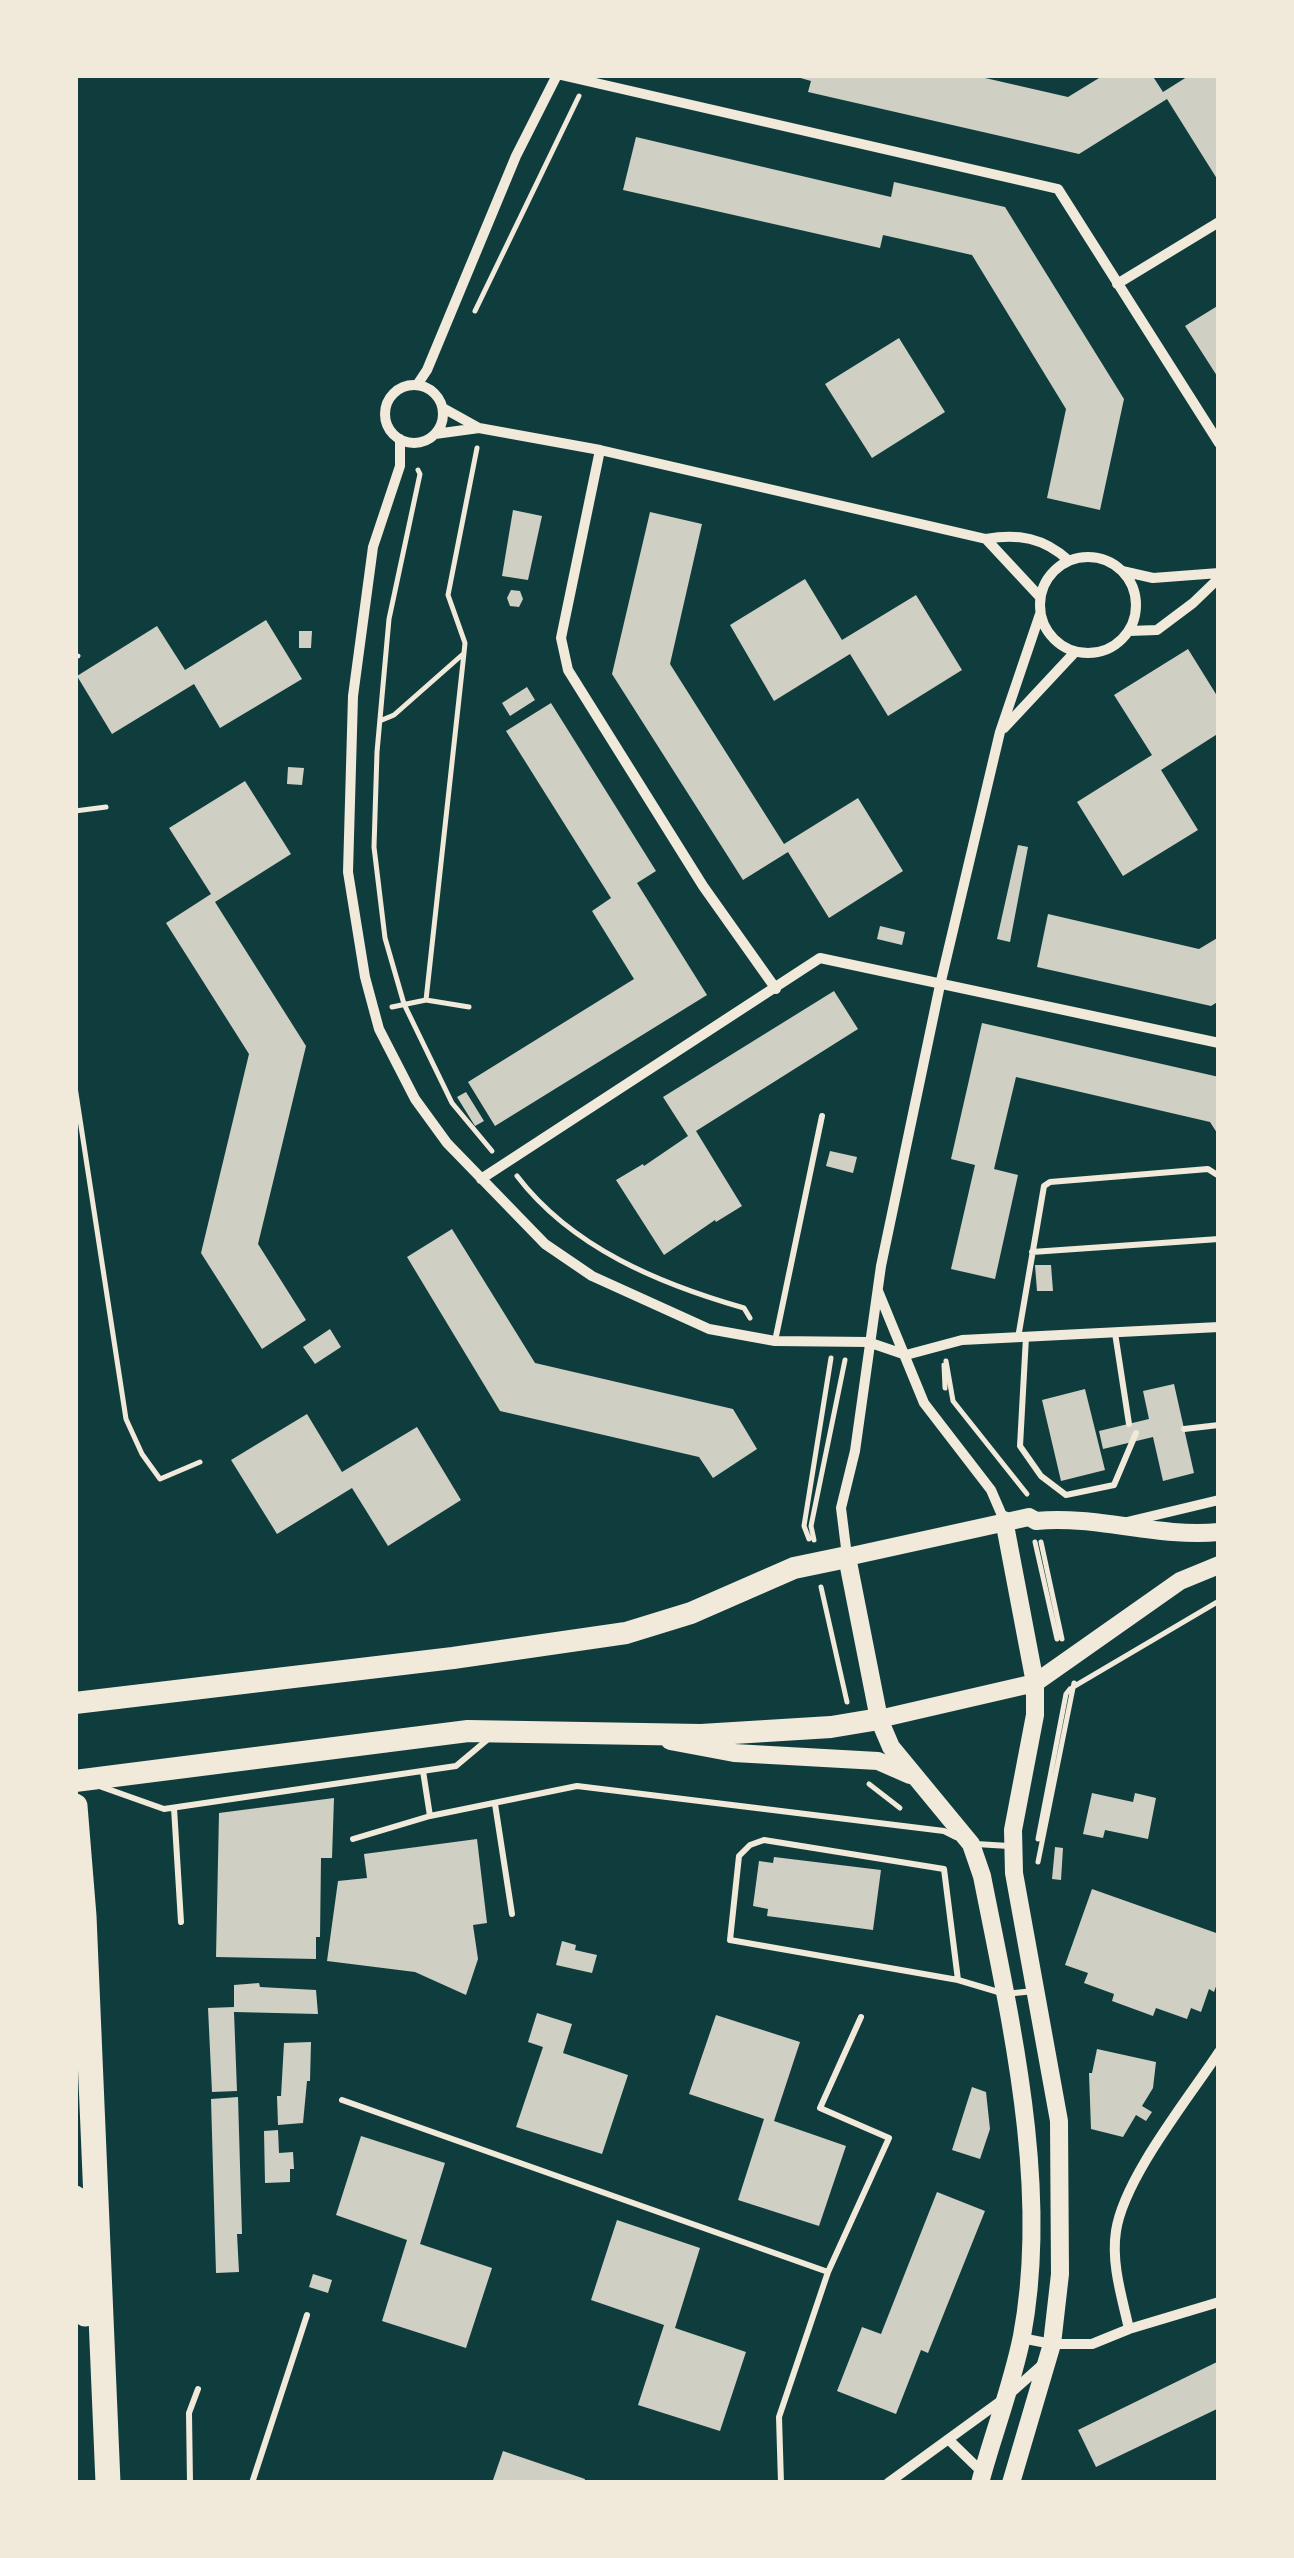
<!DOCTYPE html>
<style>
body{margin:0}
#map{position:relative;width:1294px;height:2558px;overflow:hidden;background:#0f3d3e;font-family:Helvetica,sans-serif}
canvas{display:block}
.frame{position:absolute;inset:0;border:78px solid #f1e9da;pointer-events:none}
</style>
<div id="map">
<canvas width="1294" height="2558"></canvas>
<div class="frame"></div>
</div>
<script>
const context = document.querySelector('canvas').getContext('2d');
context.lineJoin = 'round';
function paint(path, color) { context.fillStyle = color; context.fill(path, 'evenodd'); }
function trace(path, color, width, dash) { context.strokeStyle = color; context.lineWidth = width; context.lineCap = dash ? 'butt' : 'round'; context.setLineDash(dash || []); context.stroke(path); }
paint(new Path2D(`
 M 790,75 L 972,75 L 1068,97 L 1104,75 L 1152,75 L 1163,92 L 1190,75 L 1215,75 L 1219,81 L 1219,182 L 1167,99 L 1079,154 L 808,92 L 811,81 Z
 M 636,137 L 891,197 L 894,182 L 1005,207 L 1124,399 L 1100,510 L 1047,498 L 1066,409 L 972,255 L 883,235 L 880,248 L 623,190 Z
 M 1219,305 L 1219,379 L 1185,326 Z
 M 899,338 L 945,412 L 872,458 L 825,384 Z
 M 513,510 L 542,516 L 528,580 L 502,576 Z
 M 650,512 L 702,524 L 670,664 L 784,844 L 858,798 L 903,871 L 829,918 L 788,852 L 743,880 L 612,674 Z
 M 805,579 L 842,640 L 916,595 L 962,670 L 888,716 L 850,654 L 774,701 L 730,625 Z
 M 511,590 L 520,591 L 523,599 L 519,607 L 510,606 L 507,598 Z
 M 266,620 L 302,679 L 220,728 L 194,684 L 112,734 L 77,676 L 157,626 L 185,670 Z
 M 299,631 L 312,631 L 311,648 L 299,648 Z
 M 1188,649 L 1219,699 L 1219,733 L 1161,770 L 1198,830 L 1123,876 L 1077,802 L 1152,755 L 1114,695 Z
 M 527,687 L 535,700 L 510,716 L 502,703 Z
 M 551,703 L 656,871 L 637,883 L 707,995 L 495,1126 L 468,1082 L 634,979 L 592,911 L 611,898 L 506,731 Z
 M 288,767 L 304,768 L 302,785 L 287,784 Z
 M 245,781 L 291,854 L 215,902 L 306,1046 L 258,1244 L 306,1320 L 262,1349 L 201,1253 L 249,1054 L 166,923 L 211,894 L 169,828 Z
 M 1018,845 L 1028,847 L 1010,942 L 997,939 Z
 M 1048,914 L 1199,949 L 1219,937 L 1219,1001 L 1211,1006 L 1037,967 Z
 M 880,926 L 905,932 L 902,945 L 877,939 Z
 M 834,991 L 858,1029 L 696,1131 L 742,1206 L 716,1222 L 715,1220 L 664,1255 L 616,1180 L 643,1164 L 644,1166 L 688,1136 L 663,1097 Z
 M 982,1023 L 1219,1077 L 1219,1136 L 1210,1122 L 1016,1077 L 994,1169 L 1018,1175 L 995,1279 L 951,1269 L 975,1165 L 951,1159 Z
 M 466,1092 L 484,1121 L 475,1126 L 457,1097 Z
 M 830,1151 L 857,1157 L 853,1173 L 826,1166 Z
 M 452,1229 L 535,1363 L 733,1409 L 757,1449 L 713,1478 L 699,1457 L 500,1411 L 407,1257 Z
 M 1035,1265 L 1051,1265 L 1053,1291 L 1037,1291 Z
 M 330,1329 L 341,1347 L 315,1364 L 303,1347 Z
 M 1174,1384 L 1194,1473 L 1163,1481 L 1153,1437 L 1103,1449 L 1099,1431 L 1149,1419 L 1143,1391 Z
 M 1085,1389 L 1105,1470 L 1061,1481 L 1042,1400 Z
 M 307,1414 L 342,1472 L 417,1427 L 461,1500 L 388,1546 L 352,1488 L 277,1534 L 231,1460 Z
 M 1092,1793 L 1133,1802 L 1135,1793 L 1156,1798 L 1148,1839 L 1105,1830 L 1103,1838 L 1083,1834 Z
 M 334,1798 L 332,1858 L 321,1858 L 320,1937 L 316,1937 L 316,1959 L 216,1957 L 219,1813 Z
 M 477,1839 L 487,1923 L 473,1925 L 478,1959 L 466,1995 L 415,1972 L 327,1961 L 338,1881 L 367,1878 L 364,1854 Z
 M 1055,1847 L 1063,1848 L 1061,1880 L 1052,1879 Z
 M 774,1857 L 881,1870 L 873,1930 L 767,1916 L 768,1909 L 753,1906 L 759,1861 L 773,1863 Z
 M 1092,1889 L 1219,1934 L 1219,1978 L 1214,1992 L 1209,1989 L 1201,2012 L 1191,2008 L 1187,2019 L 1156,2008 L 1153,2016 L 1112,2001 L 1114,1994 L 1084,1983 L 1088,1973 L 1065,1965 Z
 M 562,1941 L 576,1945 L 575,1950 L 597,1955 L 592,1973 L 556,1965 Z
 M 259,1983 L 260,1987 L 316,1990 L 318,2014 L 234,2012 L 237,2091 L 212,2092 L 208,2008 L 234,2007 L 234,1985 Z
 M 537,2013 L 572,2024 L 563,2053 L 628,2075 L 602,2154 L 516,2127 L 543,2047 L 528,2042 Z
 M 716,2015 L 800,2042 L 774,2121 L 846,2146 L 819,2226 L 738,2200 L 764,2119 L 689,2094 Z
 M 311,2042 L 310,2081 L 307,2081 L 303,2123 L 278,2125 L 277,2096 L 281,2096 L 284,2043 Z
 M 1097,2049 L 1156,2062 L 1153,2088 L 1142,2106 L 1152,2112 L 1146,2121 L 1136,2115 L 1123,2137 L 1091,2129 L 1089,2073 L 1092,2073 Z
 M 972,2087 L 986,2092 L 990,2129 L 980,2159 L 952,2150 Z
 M 238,2097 L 242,2234 L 237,2234 L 239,2272 L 216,2273 L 211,2099 Z
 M 278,2130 L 279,2153 L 293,2152 L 294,2169 L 290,2169 L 290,2182 L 265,2183 L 264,2131 Z
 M 361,2136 L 445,2163 L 420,2244 L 492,2268 L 466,2348 L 382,2321 L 407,2240 L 336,2215 Z
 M 937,2192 L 985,2211 L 928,2353 L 921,2350 L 896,2414 L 837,2391 L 862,2327 L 881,2334 Z
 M 617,2220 L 700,2248 L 675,2328 L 746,2352 L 720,2431 L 638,2405 L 664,2325 L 591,2300 Z
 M 313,2274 L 332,2280 L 328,2293 L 309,2287 Z
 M 1219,2361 L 1219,2408 L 1096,2467 L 1078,2430 Z
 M 503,2451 L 585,2479 L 584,2483 L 492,2483 Z`), '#cfcfc3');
trace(new Path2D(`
 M 475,311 L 579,96
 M 418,470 L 420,474 L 389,619 L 377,752 L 374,847 L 385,938 L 404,1004 L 452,1103 L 492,1151
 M 75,655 L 78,656
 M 382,720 L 394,715 L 462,655
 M 75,811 L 106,807
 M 426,1000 L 464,653 L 465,643 L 448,595 L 477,448
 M 392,1007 L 426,1000 L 469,1007
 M 75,1087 L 126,1419 L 142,1454 L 160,1479 L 200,1462
 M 517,1176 C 572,1248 660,1284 744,1308 L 750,1318
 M 946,1361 L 953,1401 L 1027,1494
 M 944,1365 L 945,1388
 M 809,1539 L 804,1526 L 831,1358
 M 814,1540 L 811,1526 L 845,1360
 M 1035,1542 L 1057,1639
 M 1041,1542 L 1062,1639
 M 821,1587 L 847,1702
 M 1073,1687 L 1219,1601
 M 869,1784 L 900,1808
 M 1038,1839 L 1066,1694 L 1070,1689
 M 1038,1862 L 1074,1683`), '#f1e9da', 5);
trace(new Path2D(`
 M 1032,1252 L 1219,1239
 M 1115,1333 L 1129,1424
 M 1026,1337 L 1020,1446 L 1041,1476 L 1066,1495 L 1114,1485 L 1136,1433
 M 1018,1338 L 1044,1186 L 1050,1182 L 1208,1169 L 1219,1176
 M 775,1341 L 822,1116
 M 1184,1429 L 1219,1425
 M 423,1771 L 430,1816
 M 102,1787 L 164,1809 L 456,1766 L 487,1740
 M 495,1804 L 512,1914
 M 174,1808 L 181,1922
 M 353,1839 L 430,1816 L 577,1786 L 944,1831 L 956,1837
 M 976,1844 L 1009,1846
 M 958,1980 L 944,1869 L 764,1840 L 750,1845 L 739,1856 L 730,1940 L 958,1980 L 1005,1994 L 1034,1991
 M 342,2100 L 828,2272
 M 190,2483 L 189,2413 L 198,2389
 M 252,2483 L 307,2315
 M 781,2483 L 779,2417 L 828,2272 L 889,2138 L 820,2108 L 861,2017`), '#f1e9da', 6);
trace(new Path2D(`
 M 561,75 L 1058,189 L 1219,443
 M 1117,284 L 1219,222
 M 417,385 L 427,370 L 516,156 L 557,75
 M385 414a29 29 0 1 1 58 0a29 29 0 1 1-58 0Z
 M 443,408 L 479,428 L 600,450 L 986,539 C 1018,533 1044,538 1068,560
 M 435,434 L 479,428
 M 400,439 L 400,466 L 373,547 L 353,696 L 348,872 L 365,977 L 379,1029 L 415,1099 L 447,1143 L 545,1244 L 592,1276 L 709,1329 L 775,1341 L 868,1342 L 906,1355 L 962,1340 L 1219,1327
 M 600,450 L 561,638 L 568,670 L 703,886 L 776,989
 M 986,539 L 1040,597
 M1040 605a48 48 0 1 1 96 0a48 48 0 1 1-96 0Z
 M 1122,571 L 1153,578 L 1219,573
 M 1129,631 L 1157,630 L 1193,603 L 1219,578
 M 1004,728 L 1075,652
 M 481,1179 L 820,958 L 1219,1043
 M 878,1291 L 924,1403 L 991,1490 L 1004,1520
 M 1127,1522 L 1219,1500
 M 847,1556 L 841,1508 L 855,1451 L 881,1266 L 940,985 L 1000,732 L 1040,614
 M 1129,2329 C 1122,2297 1111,2264 1116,2231 C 1124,2178 1188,2099 1219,2052
 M 1021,2338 L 1052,2344 L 1092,2344 L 1129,2329 L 1219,2302
 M 949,2440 L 983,2473
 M 888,2483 L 1005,2398 L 1042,2365`), '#f1e9da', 10);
trace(new Path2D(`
 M 1004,1520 L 1035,1683 L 1035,1715 L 1013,1830 L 1014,1873 L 1059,2121 L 1060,2274 L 1052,2344 L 1011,2483
 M 879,1719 L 1035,1683 L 1180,1581 L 1219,1565
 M 670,1741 L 734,1753 L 878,1761 L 910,1775
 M 980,2483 C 993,2434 1012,2386 1022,2336 C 1050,2187 1011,2023 982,1876 L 971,1844 L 891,1747 L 879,1719 L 847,1557 L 1029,1517 L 1036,1521 C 1098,1515 1157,1538 1219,1532`), '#f1e9da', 18);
trace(new Path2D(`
 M 75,1703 L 453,1658 L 626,1633 L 691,1613 L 794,1568 L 847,1557
 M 75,1781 L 468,1731 L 701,1735 L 831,1727 L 879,1719`), '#f1e9da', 22);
trace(new Path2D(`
 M 75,1806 L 84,1916 L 108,2483
 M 75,2198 L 85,2314`), '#f1e9da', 25);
</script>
